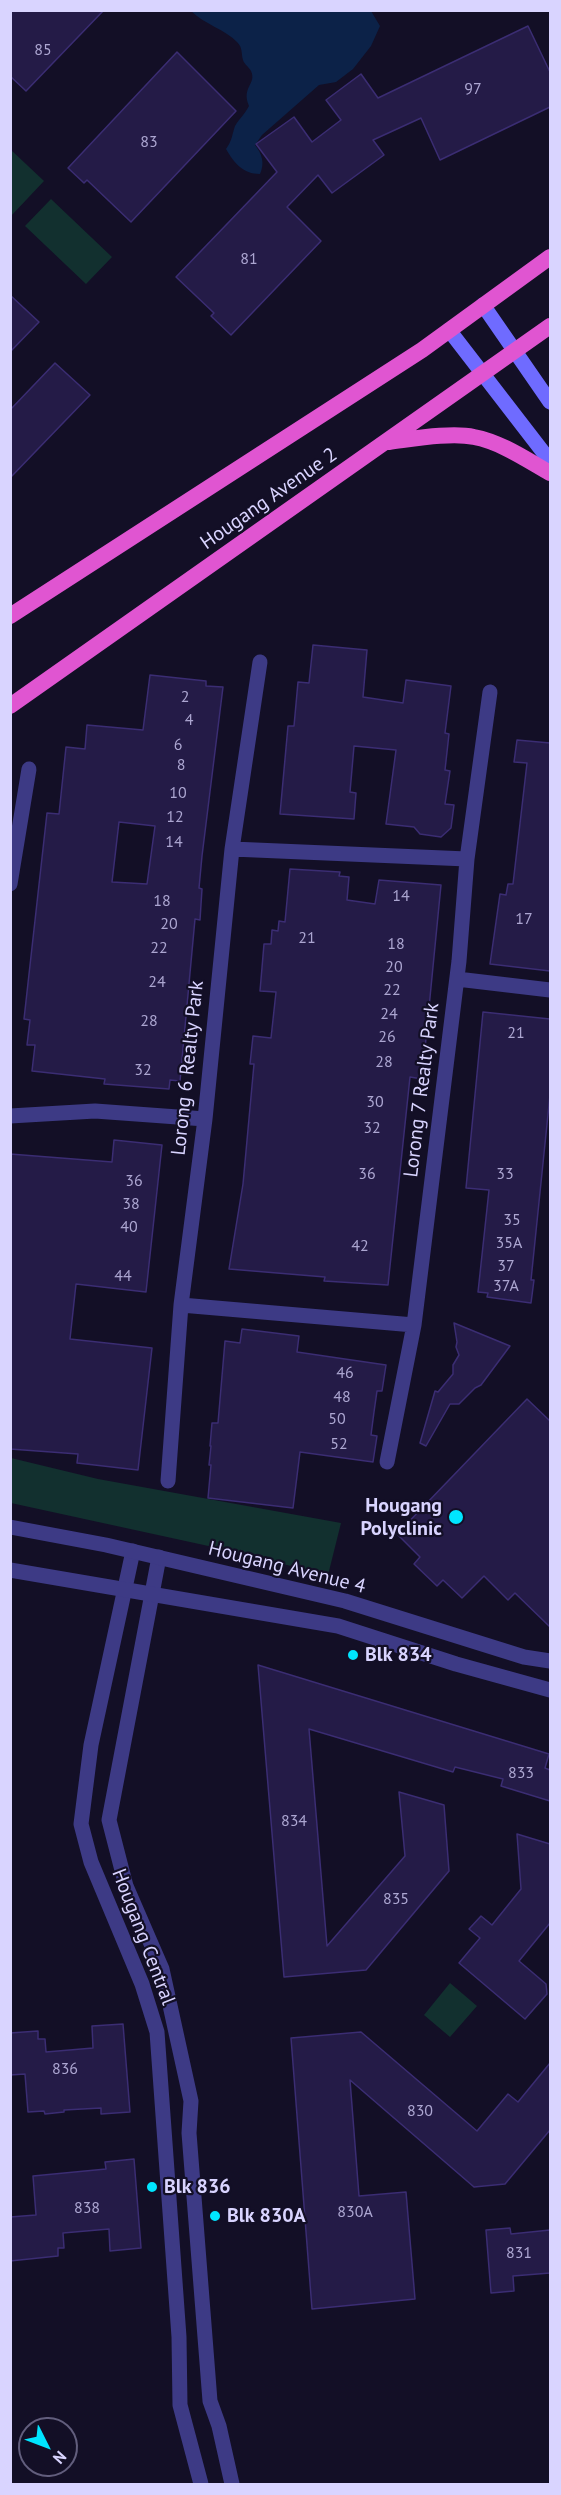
<!DOCTYPE html>
<style>
body{margin:0}
#map{position:relative;width:561px;height:2495px;overflow:hidden;background:#130f26;font-family:"PT Sans",sans-serif}
canvas{display:block}
.frame{position:absolute;inset:0;border:12px solid #d9d4ff;pointer-events:none}
.north{position:absolute;left:18px;top:2417px;width:60px;height:60px;box-sizing:border-box;background:#130f26;border:2px solid #625e7d;border-radius:50%;rotate:132deg;font-size:16px;font-weight:700;line-height:24px;text-align:center;color:#d9d4ff}
.north::after{content:'';display:block;margin:auto;width:21px;height:27px;background:#00e5ff;clip-path:polygon(50% 0,100% 100%,50% 72%,0 100%)}
</style>
<div id="map">
<canvas width="561" height="2495"></canvas>
<div class="frame"></div>
<div class="north">N</div>
</div>
<script>
const context = document.querySelector('canvas').getContext('2d');
context.lineJoin = 'round';
function paint(path, color) { context.fillStyle = color; context.fill(path, 'evenodd'); }
function trace(path, color, width, dash) { context.strokeStyle = color; context.lineWidth = width; context.lineCap = dash ? 'butt' : 'round'; context.setLineDash(dash || []); context.stroke(path); }
function label(font, color, halo, rows, align = 'center') {
  context.font = font + ' "PT Sans",sans-serif'; context.lineWidth = 4.5; context.setLineDash([]); context.textBaseline = 'middle'; context.strokeStyle = halo; context.fillStyle = color; for (const [text, x, y, turn = 0] of rows) {
    context.save(); context.translate(x, y); context.rotate((+turn || 0) * Math.PI / 180); context.textAlign = isNaN(turn) ? turn : align; if (halo) context.strokeText(text, 0, 0); context.fillText(text, 0, 0); context.restore();
  }
}
paint(new Path2D(`
 M 10,149 L 44,181 L 11,216 L 10,216 Z
 M 51,199 L 112,257 L 86,284 L 25,226 Z
 M 11,1458 L 98,1479 L 341,1523 L 328,1575 L 213,1547 L 11,1503 Z
 M 450,1983 L 477,2006 L 450,2037 L 424,2015 Z`), '#12302f');
paint(new Path2D(`
 M 191,11 L 371,11 L 380,26 L 371,46 L 353,69 L 336,82 L 319,85 L 262,135 L 255,145 C 262,154 265,163 260,174 C 243,174 234,163 226,149 C 232,141 232,135 235,126 C 239,119 245,114 249,106 C 241,87 257,84 251,71 C 249,67 244,64 243,60 C 241,53 243,48 237,42 C 226,30 204,24 191,11 Z`), '#0c2248');
const building = new Path2D(`
 M 10,10 L 104,10 L 26,91 L 10,76 Z
 M 528,26 L 550,72 L 550,107 L 440,160 L 421,118 L 373,140 L 384,155 L 332,193 L 318,175 L 287,207 L 321,241 L 231,335 L 211,316 L 214,313 L 176,277 L 277,172 L 256,144 L 294,117 L 312,142 L 341,120 L 326,100 L 361,74 L 378,98 Z
 M 177,52 L 236,111 L 131,222 L 87,180 L 84,183 L 68,168 Z
 M 10,295 L 39,322 L 10,352 Z
 M 55,363 L 90,395 L 10,478 L 10,410 Z
 M 313,645 L 367,650 L 363,697 L 403,703 L 406,680 L 451,686 L 445,733 L 449,734 L 445,770 L 450,771 L 445,804 L 454,805 L 451,828 L 441,837 L 420,834 L 414,827 L 386,824 L 396,750 L 354,746 L 350,792 L 356,793 L 354,819 L 280,814 L 288,726 L 294,726 L 298,682 L 309,683 Z
 M 150,675 L 206,681 L 206,686 L 223,687 L 202,856 L 199,888 L 202,889 L 200,920 L 195,919 L 180,1081 L 170,1080 L 169,1089 L 104,1084 L 105,1079 L 32,1071 L 35,1045 L 27,1045 L 30,1020 L 24,1019 L 47,813 L 59,814 L 66,747 L 85,749 L 87,725 L 143,730 ZM 119,822 L 155,826 L 147,884 L 112,882 Z
 M 517,740 L 550,743 L 550,971 L 490,964 L 500,894 L 506,895 L 508,884 L 513,884 L 527,763 L 514,762 Z
 M 290,869 L 340,872 L 339,876 L 349,877 L 347,900 L 375,904 L 379,880 L 441,885 L 422,1079 L 410,1077 L 388,1285 L 324,1281 L 325,1277 L 229,1269 L 243,1184 L 254,1064 L 250,1064 L 253,1036 L 271,1038 L 276,992 L 260,991 L 264,944 L 271,944 L 272,930 L 278,931 L 279,921 L 285,922 Z
 M 483,1012 L 550,1019 L 550,1095 L 531,1280 L 534,1280 L 531,1303 L 487,1297 L 488,1293 L 478,1292 L 489,1190 L 466,1188 Z
 M 114,1140 L 162,1145 L 146,1292 L 76,1284 L 70,1339 L 152,1348 L 138,1470 L 77,1463 L 78,1454 L 10,1449 L 10,1154 L 112,1162 Z
 M 454,1323 L 510,1346 L 481,1385 L 475,1388 L 459,1404 L 450,1404 L 426,1446 L 420,1443 L 435,1391 L 438,1392 L 453,1374 L 453,1365 L 459,1355 L 456,1347 L 457,1342 Z
 M 242,1329 L 299,1336 L 297,1352 L 386,1365 L 382,1391 L 377,1391 L 374,1412 L 371,1435 L 377,1436 L 373,1462 L 300,1452 L 293,1508 L 208,1498 L 211,1465 L 209,1465 L 211,1446 L 210,1446 L 212,1423 L 218,1423 L 225,1341 L 240,1343 Z
 M 527,1399 L 550,1421 L 550,1627 L 515,1593 L 508,1600 L 484,1576 L 462,1598 L 443,1580 L 437,1586 L 414,1564 L 420,1557 L 397,1534 Z
 M 258,1665 L 549,1754 L 545,1768 L 550,1770 L 550,1801 L 501,1786 L 503,1779 L 455,1767 L 453,1772 L 309,1729 L 327,1946 L 405,1856 L 399,1792 L 444,1805 L 449,1871 L 366,1970 L 284,1977 Z
 M 517,1834 L 550,1844 L 550,1923 L 519,1961 L 546,1984 L 547,1994 L 525,2019 L 459,1963 L 480,1938 L 469,1929 L 481,1916 L 492,1925 L 521,1889 Z
 M 123,2024 L 130,2112 L 101,2114 L 101,2108 L 64,2110 L 64,2112 L 45,2114 L 44,2111 L 28,2112 L 25,2074 L 10,2075 L 10,2033 L 38,2031 L 38,2039 L 45,2039 L 46,2052 L 93,2048 L 92,2026 Z
 M 361,2032 L 477,2131 L 508,2094 L 518,2102 L 550,2063 L 550,2130 L 505,2184 L 474,2187 L 350,2080 L 359,2196 L 406,2192 L 415,2299 L 312,2309 L 291,2038 Z
 M 134,2159 L 141,2248 L 110,2251 L 109,2229 L 63,2233 L 64,2248 L 58,2248 L 58,2256 L 10,2261 L 10,2217 L 36,2215 L 33,2176 L 106,2169 L 105,2162 Z
 M 510,2228 L 511,2234 L 550,2230 L 550,2273 L 513,2276 L 514,2291 L 491,2293 L 486,2230 Z`);
paint(building, '#241b47');
trace(building, '#3b2d73', 1.5);
trace(new Path2D(`
 M 232,849 L 467,859
 M 10,884 L 29,769
 M 457,979 L 550,990
 M 10,1116 L 95,1111 L 205,1119
 M 181,1305 L 414,1325
 M 387,1462 L 414,1325 L 459,961 L 467,859 L 490,692
 M 168,1481 L 181,1305 L 205,1119 L 232,849 L 260,662
 M 133,1551 L 91,1745 L 81,1824 L 91,1862 L 142,1984 L 157,2032 L 179,2337 L 180,2405 L 201,2484
 M 159,1557 L 109,1820 L 126,1886 L 162,1969 L 191,2101 L 189,2133 L 210,2401 L 219,2426 L 232,2484`), '#3d3a85', 15);
trace(new Path2D(`
 M 10,1527 L 106,1545 L 345,1601 L 524,1657 L 550,1661
 M 10,1570 L 338,1626 L 456,1664 L 550,1690`), '#3d3a85', 15);
trace(new Path2D(`
 M 483,305 L 550,402
 M 449,330 L 550,461`), '#6f6bff', 15);
trace(new Path2D(`
 M 389,442 C 413,439 451,432 474,437 C 501,442 527,460 550,473
 M 10,616 L 422,350 L 550,257
 M 10,706 L 550,326`), '#e055d1', 16);
for (const [x, y, r, color] of [
 [456,1517,8,"#00e5ff"],
 [353,1655,6,"#00e5ff"],
 [152,2187,6,"#00e5ff"],
 [215,2216,6,"#00e5ff"]
]) { const dot = new Path2D(); dot.arc(x, y, r, 0, 2 * Math.PI); context.fillStyle = color; context.fill(dot); trace(dot, '#130f26', 2); }
label('16px', '#aca6d1', null, [
 ["85",43,50],
 ["97",473,89],
 ["83",149,142],
 ["81",249,259],
 ["2",185,697],
 ["4",189,720],
 ["6",178,745],
 ["8",181,765],
 ["10",178,793],
 ["12",175,817],
 ["14",174,842],
 ["14",401,896],
 ["18",162,901],
 ["17",524,919],
 ["20",169,924],
 ["21",307,938],
 ["18",396,944],
 ["22",159,948],
 ["20",394,967],
 ["24",157,982],
 ["22",392,990],
 ["24",389,1014],
 ["28",149,1021],
 ["21",516,1033],
 ["26",387,1037],
 ["28",384,1062],
 ["32",143,1070],
 ["30",375,1102],
 ["32",372,1128],
 ["36",367,1174],
 ["33",505,1174],
 ["36",134,1181],
 ["38",131,1204],
 ["35",512,1220],
 ["40",129,1227],
 ["35A",509,1243],
 ["42",360,1246],
 ["37",506,1266],
 ["44",123,1276],
 ["37A",506,1286],
 ["46",345,1373],
 ["48",342,1397],
 ["50",337,1419],
 ["52",339,1444],
 ["833",521,1773],
 ["834",294,1821],
 ["835",396,1899],
 ["836",65,2069],
 ["830",420,2111],
 ["838",87,2208],
 ["830A",355,2212],
 ["831",519,2253]
]);
label('20px', '#d9d4ff', '#130f26', [
 ["Hougang Avenue 2",269,499,-35],
 ["Lorong 6 Realty Park",188,1068,-84],
 ["Lorong 7 Realty Park",422,1090,-83],
 ["Hougang Avenue 4",287,1568,14],
 ["Hougang Central",143,1937,69]
]);
label('bold 20px', '#d9d4ff', '#130f26', [
 ["Hougang",442,1506,"right"],
 ["Polyclinic",442,1529,"right"],
 ["Blk 834",365,1655],
 ["Blk 836",164,2187],
 ["Blk 830A",227,2216]
], 'left');
</script>
